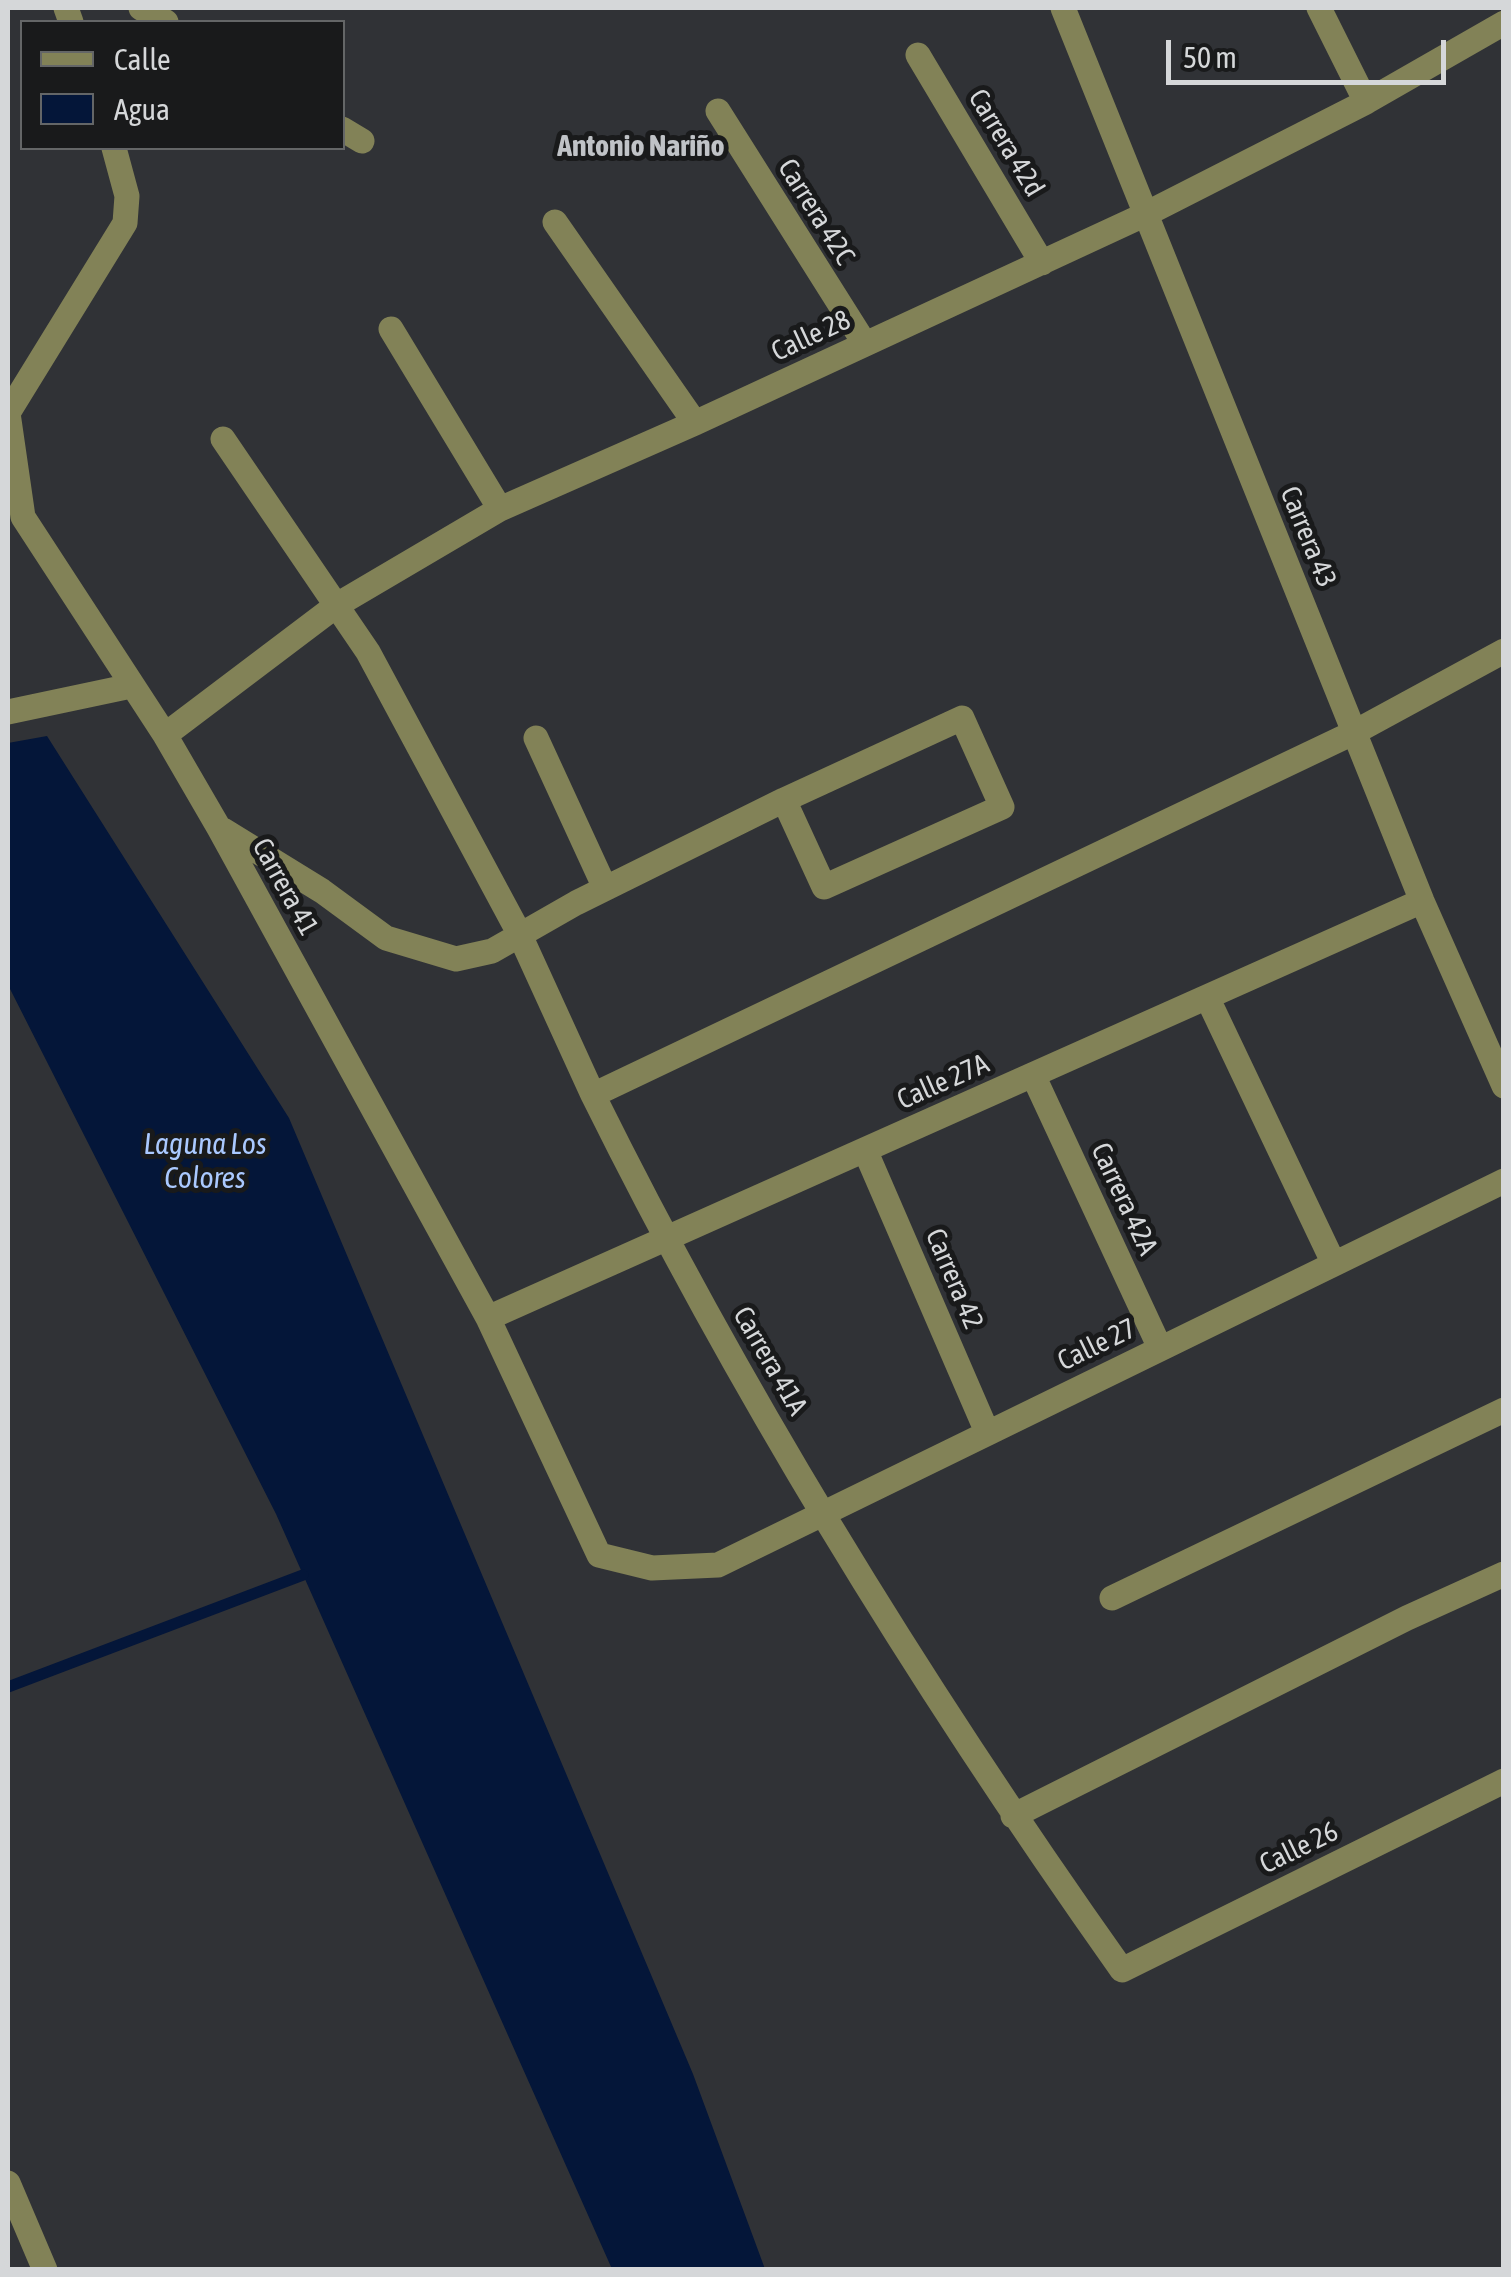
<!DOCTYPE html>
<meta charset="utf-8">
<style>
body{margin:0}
#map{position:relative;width:1511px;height:2277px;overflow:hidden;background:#303236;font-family:"Asap Condensed",sans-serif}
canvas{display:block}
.frame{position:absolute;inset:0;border:10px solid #d5d7d9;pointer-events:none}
.legend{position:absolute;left:20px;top:20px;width:325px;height:130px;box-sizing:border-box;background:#191a1b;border:2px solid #646667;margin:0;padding:12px 18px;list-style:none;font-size:30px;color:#d5d7d9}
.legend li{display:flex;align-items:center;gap:20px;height:50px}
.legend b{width:50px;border:2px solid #646667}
.scale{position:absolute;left:1166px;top:40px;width:280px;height:45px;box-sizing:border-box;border:5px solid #d5d7d9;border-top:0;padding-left:12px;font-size:30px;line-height:35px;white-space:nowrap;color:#d5d7d9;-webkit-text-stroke:8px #191a1b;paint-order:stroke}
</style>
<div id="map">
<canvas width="1511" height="2277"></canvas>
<div class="frame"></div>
<ul class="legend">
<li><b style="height:12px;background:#828257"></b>Calle</li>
<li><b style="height:28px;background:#041639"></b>Agua</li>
</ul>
<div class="scale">50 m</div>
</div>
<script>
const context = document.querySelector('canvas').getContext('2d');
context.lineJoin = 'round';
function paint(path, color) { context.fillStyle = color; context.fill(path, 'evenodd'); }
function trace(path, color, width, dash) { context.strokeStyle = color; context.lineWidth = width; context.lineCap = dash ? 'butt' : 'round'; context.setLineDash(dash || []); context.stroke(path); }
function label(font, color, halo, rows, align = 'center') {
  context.font = font + ' "Asap Condensed",sans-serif'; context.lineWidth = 10; context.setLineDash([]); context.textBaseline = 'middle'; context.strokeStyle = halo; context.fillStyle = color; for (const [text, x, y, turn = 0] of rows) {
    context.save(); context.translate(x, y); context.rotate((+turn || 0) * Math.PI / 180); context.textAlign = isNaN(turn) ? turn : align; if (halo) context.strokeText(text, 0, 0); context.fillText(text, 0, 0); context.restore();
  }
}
paint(new Path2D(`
 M 47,736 L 289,1118 L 693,2074 L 765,2269 L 612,2269 L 276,1514 L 8,985 L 8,743 Z`), '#041639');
trace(new Path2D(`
 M 8,1687 L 303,1575`), '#041639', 11);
trace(new Path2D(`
 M 66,8 L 71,22
 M 141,8 L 166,22
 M 1063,8 L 1422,901 L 1504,1086
 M 1319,8 L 1366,102
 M 918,55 L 1042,263
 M 718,111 L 865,344
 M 342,129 L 362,141
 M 114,148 L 127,196 L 125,223 L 8,413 L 23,517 L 165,735 L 219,828 L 488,1318 L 599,1555 L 652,1568 L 718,1565 L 1504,1181
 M 555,222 L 695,423
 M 391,329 L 500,509
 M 223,439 L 368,652 L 519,933 L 593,1095 L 1355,732 L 1504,651
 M 8,712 L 131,686
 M 165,735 L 337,605 L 500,509 L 695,423 L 1144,215 L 1366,102 L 1504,23
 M 536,738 L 605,888
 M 223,830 L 322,891 L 386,938 L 456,959 L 492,951 L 576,903 L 784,800 L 962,718 L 1002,807 L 824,887 L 784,800
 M 1207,997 L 1334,1264
 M 1033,1075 L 1160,1348
 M 593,1095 C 744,1400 925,1692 1122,1970 L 1504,1781
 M 865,1150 L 987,1432
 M 488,1318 L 1422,901
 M 1112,1598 L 1504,1410
 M 1013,1816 L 1407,1618 L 1504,1574
 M 8,2183 L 45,2270`), '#828257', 25);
label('28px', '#d5d7d9', '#191a1b', [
 ["Carrera 42d",1006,143,59],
 ["Carrera 42C",816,212,58],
 ["Calle 28",811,336,-25],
 ["Carrera 43",1308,537,68],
 ["Carrera 41",285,887,61],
 ["Calle 27A",943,1082,-24],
 ["Carrera 42A",1124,1199,65],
 ["Carrera 42",954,1279,67],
 ["Calle 27",1097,1345,-26],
 ["Carrera 41A",770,1361,60],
 ["Calle 26",1299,1848,-26]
]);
label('bold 30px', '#c0c3c7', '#191a1b', [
 ["Antonio Nariño",641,147]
]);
label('italic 30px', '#aac9ff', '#191a1b', [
 ["Laguna Los",205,1145],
 ["Colores",205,1179]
]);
</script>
